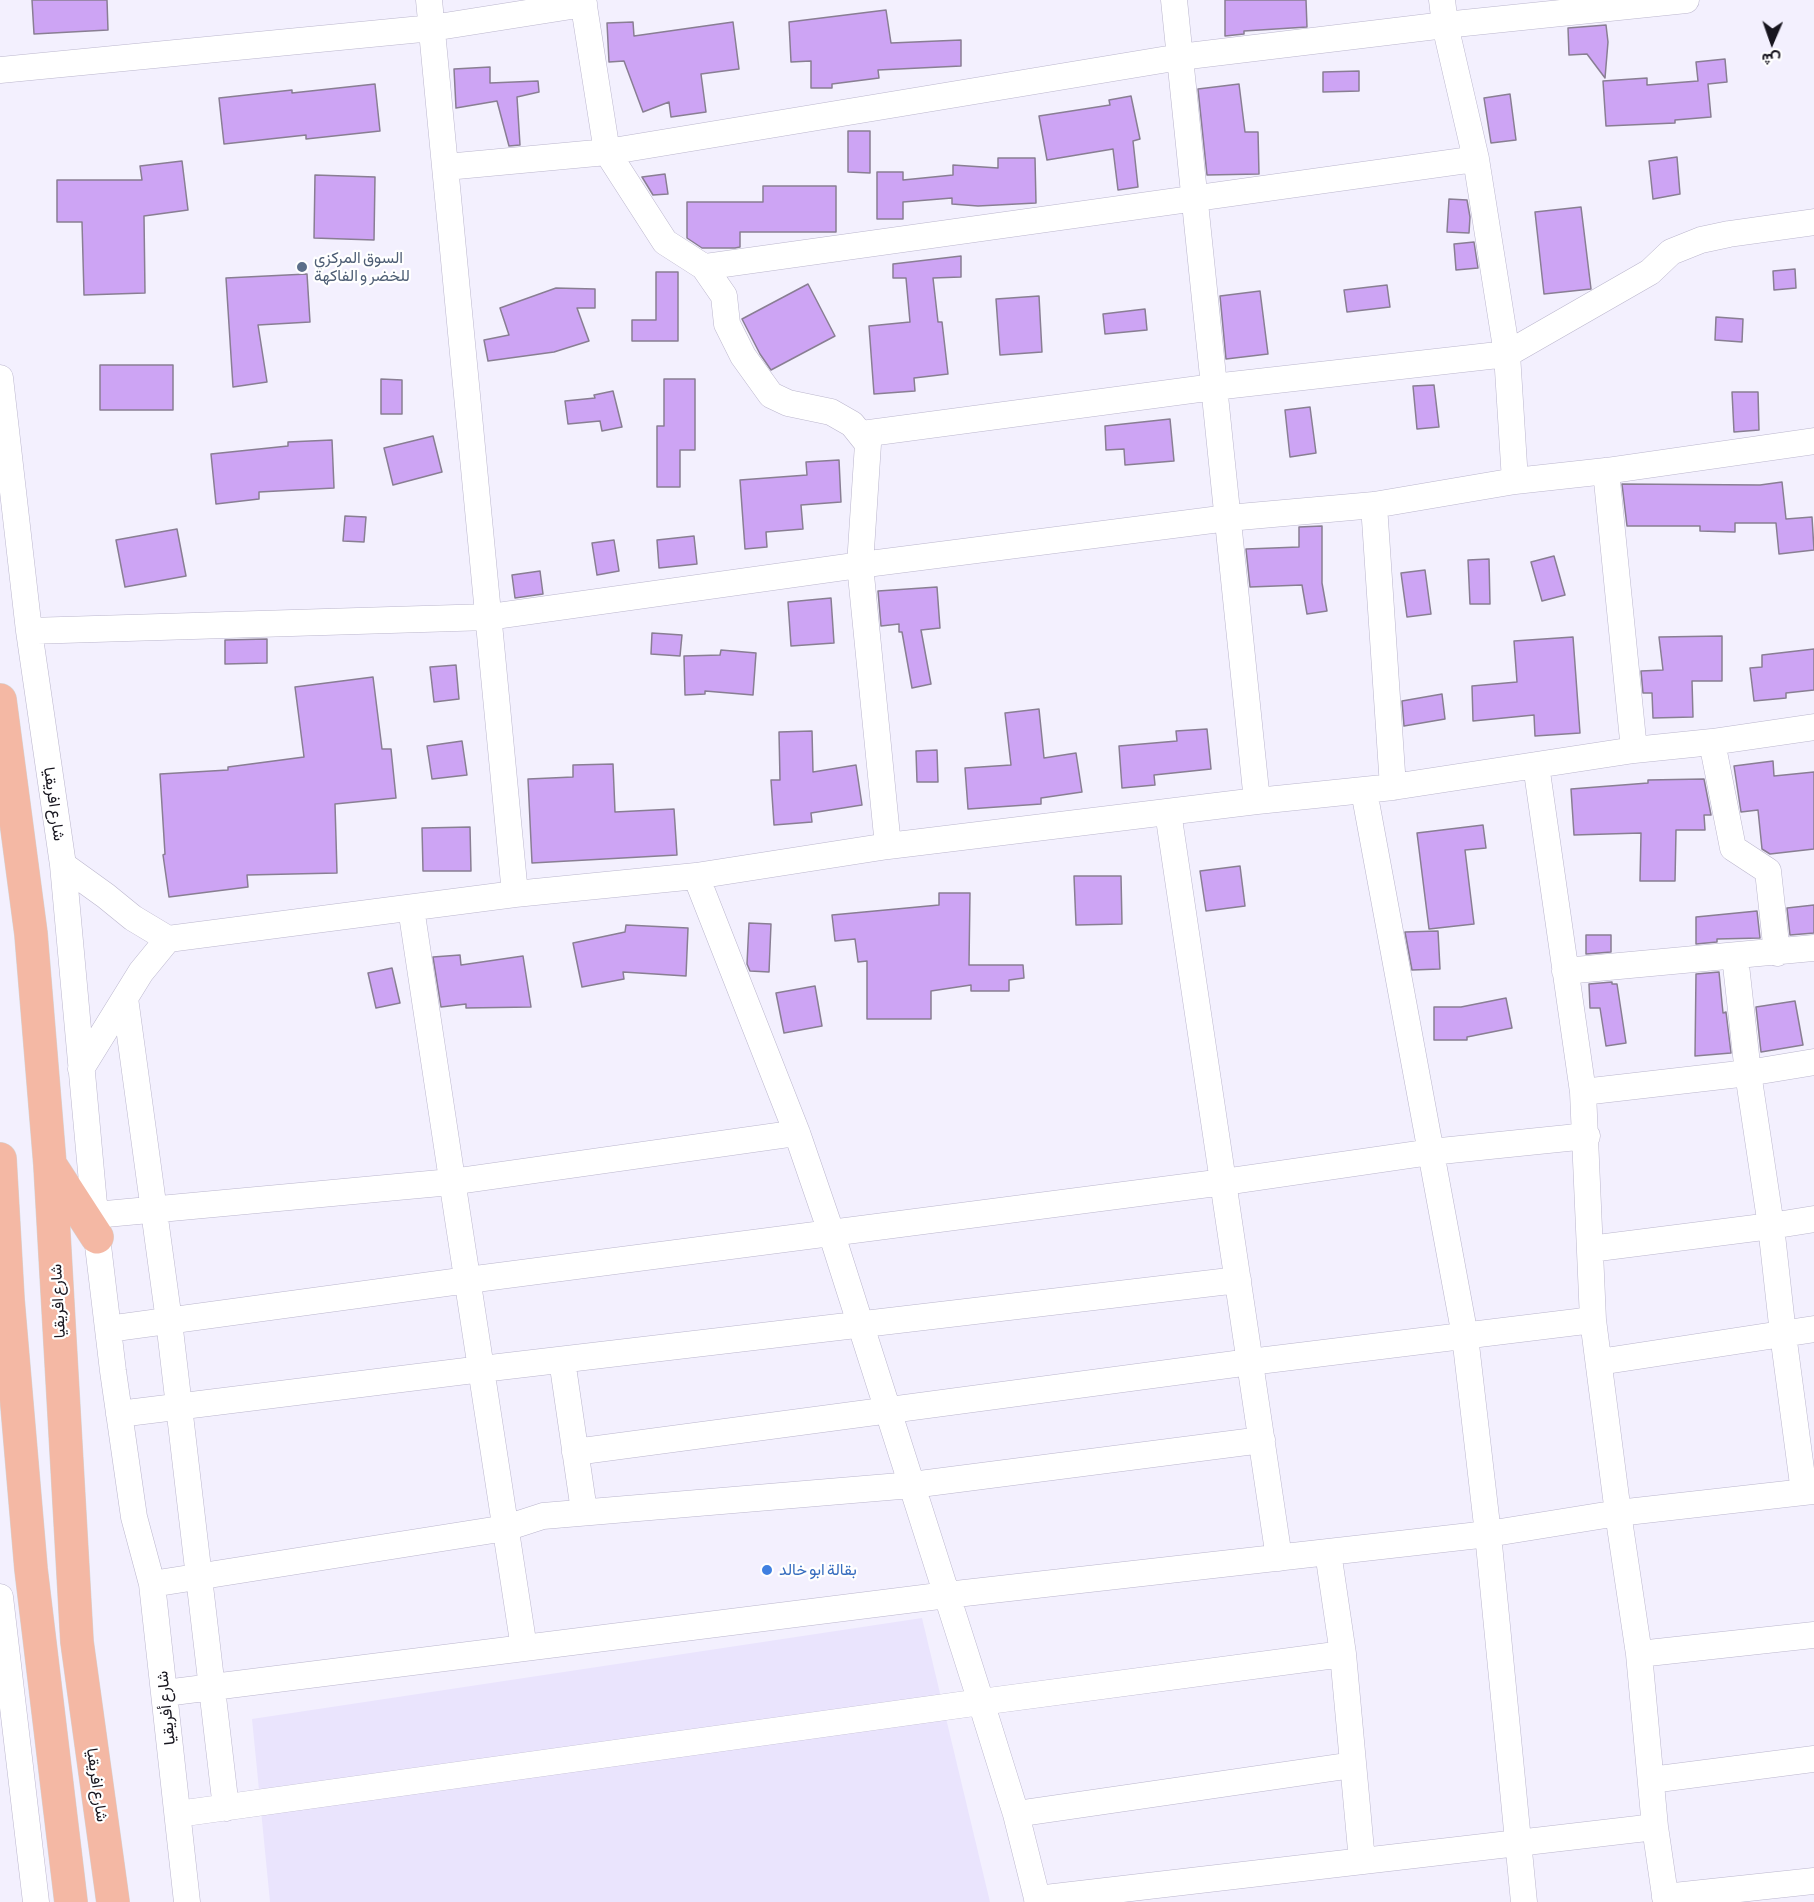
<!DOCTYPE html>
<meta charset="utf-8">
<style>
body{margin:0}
#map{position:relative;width:1814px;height:1902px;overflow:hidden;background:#f3f0fe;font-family:"Asap Condensed",Vazirmatn,sans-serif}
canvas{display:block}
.north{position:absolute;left:1742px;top:12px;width:60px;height:60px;-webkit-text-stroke:4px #fff;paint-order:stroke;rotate:182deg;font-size:16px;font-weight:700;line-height:24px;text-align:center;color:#17151e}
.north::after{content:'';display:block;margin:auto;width:21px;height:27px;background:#17151e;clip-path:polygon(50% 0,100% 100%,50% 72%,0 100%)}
</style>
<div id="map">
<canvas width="1814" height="1902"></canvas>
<div class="north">ش</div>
</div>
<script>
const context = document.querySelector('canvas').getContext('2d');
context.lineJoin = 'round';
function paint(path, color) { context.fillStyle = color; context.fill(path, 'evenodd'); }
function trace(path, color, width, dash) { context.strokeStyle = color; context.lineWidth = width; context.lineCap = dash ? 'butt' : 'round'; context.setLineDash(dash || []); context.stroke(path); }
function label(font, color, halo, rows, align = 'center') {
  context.font = font + ' "Asap Condensed",Vazirmatn,sans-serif'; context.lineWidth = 4.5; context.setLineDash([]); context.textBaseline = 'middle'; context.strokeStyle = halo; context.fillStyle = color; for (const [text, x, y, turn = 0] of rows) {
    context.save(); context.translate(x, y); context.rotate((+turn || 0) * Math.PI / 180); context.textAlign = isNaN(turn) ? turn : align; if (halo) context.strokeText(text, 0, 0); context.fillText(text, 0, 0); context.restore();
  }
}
paint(new Path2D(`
 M 922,1618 L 990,1902 L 270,1902 L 252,1719 Z`), '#eae4fd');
const building = new Path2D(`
 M 32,0 L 107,0 L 108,30 L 34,34 Z
 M 1225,0 L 1306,0 L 1307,27 L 1244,31 L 1244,34 L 1225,36 Z
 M 886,10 L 891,43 L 961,40 L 961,66 L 878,70 L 879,78 L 832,84 L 832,88 L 811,88 L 811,61 L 791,62 L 789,22 Z
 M 633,22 L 634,36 L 733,22 L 739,69 L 701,74 L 706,112 L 671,117 L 669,102 L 643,112 L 624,61 L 609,62 L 607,23 Z
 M 1606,25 L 1608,42 L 1605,78 L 1587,54 L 1569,55 L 1568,28 Z
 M 1725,59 L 1727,82 L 1708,84 L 1711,117 L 1675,120 L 1675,123 L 1606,126 L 1603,81 L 1647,78 L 1647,85 L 1698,81 L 1696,62 Z
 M 490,67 L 490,83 L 538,81 L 539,92 L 517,97 L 520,145 L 509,146 L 497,101 L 456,108 L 454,69 Z
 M 1359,71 L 1359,91 L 1323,92 L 1323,72 Z
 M 375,84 L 380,131 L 306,139 L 306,135 L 224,144 L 219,98 L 292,90 L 292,93 Z
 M 1239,84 L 1245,132 L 1258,132 L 1259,174 L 1207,175 L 1198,89 Z
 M 1510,94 L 1516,140 L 1491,143 L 1484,98 Z
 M 1131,96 L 1140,139 L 1133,141 L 1138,187 L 1118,190 L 1113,149 L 1047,160 L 1039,116 L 1110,105 L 1109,100 Z
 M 848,131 L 870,131 L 870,173 L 848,172 Z
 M 1677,157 L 1680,194 L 1653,199 L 1649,161 Z
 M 998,158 L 1035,158 L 1036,203 L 978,206 L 952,204 L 952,198 L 903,202 L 903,219 L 877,219 L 877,172 L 903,172 L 903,180 L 953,175 L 953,165 L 998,168 Z
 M 182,161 L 188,210 L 144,216 L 145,293 L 84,295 L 82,222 L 57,222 L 57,180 L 142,180 L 140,166 Z
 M 665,174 L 668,194 L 653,195 L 642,177 Z
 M 315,175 L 375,177 L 374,240 L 314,238 Z
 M 763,186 L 836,186 L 836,232 L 740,232 L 740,247 L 735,248 L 702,248 L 687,238 L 687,202 L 763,202 Z
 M 1449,199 L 1467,200 L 1470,217 L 1469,233 L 1447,232 Z
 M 1581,207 L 1591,289 L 1544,294 L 1535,212 Z
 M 1474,242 L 1478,268 L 1456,270 L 1454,244 Z
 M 961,256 L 961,277 L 933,278 L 938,322 L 942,322 L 948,374 L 914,378 L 915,391 L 874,394 L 869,326 L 910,322 L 906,278 L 893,278 L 893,264 Z
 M 1795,269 L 1796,288 L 1774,290 L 1773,271 Z
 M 656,272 L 678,272 L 678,341 L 632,341 L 632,320 L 656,320 Z
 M 307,274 L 310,322 L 258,325 L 267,382 L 233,387 L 226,278 Z
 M 808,284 L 835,336 L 771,370 L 760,354 L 742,319 Z
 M 1387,285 L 1390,307 L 1347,312 L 1344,290 Z
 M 556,288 L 595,289 L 595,308 L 577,308 L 589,341 L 554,352 L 488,361 L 484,340 L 509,335 L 500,308 Z
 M 1260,291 L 1268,354 L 1226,359 L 1220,296 Z
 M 1039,296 L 1042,352 L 1000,355 L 996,299 Z
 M 1145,309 L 1147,330 L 1105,334 L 1103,314 Z
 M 1716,317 L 1743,319 L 1742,342 L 1715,340 Z
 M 100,365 L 173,365 L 173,410 L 100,410 Z
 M 381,379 L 402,380 L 402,414 L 381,414 Z
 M 664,379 L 695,379 L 695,450 L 680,450 L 680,487 L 657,487 L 657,426 L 664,426 Z
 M 1434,385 L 1439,427 L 1417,429 L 1413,386 Z
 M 613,391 L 622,427 L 602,431 L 600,421 L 568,424 L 565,401 L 595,398 L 594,395 Z
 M 1732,392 L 1758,392 L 1759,430 L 1734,432 Z
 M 1310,407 L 1316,453 L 1290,457 L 1285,410 Z
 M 1170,419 L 1174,461 L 1125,465 L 1124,449 L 1106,450 L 1105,426 Z
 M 433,436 L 442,472 L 393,485 L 384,448 Z
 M 332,440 L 334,488 L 259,492 L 259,499 L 216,504 L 211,454 L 288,446 L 288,442 Z
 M 839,460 L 841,502 L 801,505 L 803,529 L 766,532 L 767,547 L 745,549 L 740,480 L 807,475 L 806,462 Z
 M 1782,482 L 1786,519 L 1812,517 L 1814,550 L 1779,554 L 1776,523 L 1735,523 L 1735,532 L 1700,531 L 1700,526 L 1627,526 L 1622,484 L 1760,485 Z
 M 345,516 L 366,517 L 364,542 L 343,541 Z
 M 1322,526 L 1322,583 L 1327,611 L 1307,614 L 1302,585 L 1250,587 L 1246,549 L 1299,547 L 1299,527 Z
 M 177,529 L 186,576 L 125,587 L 116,540 Z
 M 694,536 L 697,564 L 659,568 L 657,540 Z
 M 614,540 L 619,571 L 597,575 L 592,543 Z
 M 1554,556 L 1565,595 L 1542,601 L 1531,562 Z
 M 1489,559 L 1490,604 L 1470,604 L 1468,560 Z
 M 1425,570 L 1431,614 L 1407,617 L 1401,573 Z
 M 540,571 L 543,594 L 515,598 L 512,575 Z
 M 937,587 L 940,628 L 921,630 L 931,684 L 912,688 L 902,632 L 899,632 L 899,624 L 881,626 L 878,591 Z
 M 831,598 L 834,643 L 791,646 L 788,602 Z
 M 652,633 L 682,635 L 680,656 L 651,654 Z
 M 1722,636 L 1722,681 L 1692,681 L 1693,717 L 1653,718 L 1652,693 L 1643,693 L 1641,671 L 1663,670 L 1659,637 Z
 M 1573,637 L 1580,733 L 1535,736 L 1534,715 L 1473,721 L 1472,686 L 1517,682 L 1514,641 Z
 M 267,639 L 267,663 L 225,664 L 225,640 Z
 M 1814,649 L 1814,690 L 1786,693 L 1786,698 L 1754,701 L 1750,668 L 1762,667 L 1762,655 Z
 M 721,650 L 756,653 L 753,695 L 705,691 L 705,694 L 685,695 L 684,656 L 720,655 Z
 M 456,665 L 459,699 L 434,702 L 430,667 Z
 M 373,677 L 382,749 L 391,749 L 396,798 L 335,804 L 337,873 L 247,875 L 248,887 L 169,897 L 163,855 L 165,854 L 160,774 L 228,770 L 228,767 L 304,757 L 295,687 Z
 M 1442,694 L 1445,719 L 1404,726 L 1402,701 Z
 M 1039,709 L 1044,758 L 1076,753 L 1082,792 L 1041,798 L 1041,804 L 968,809 L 965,768 L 1011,765 L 1005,713 Z
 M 1207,729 L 1211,769 L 1154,775 L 1155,785 L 1122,788 L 1119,746 L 1177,741 L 1176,731 Z
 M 812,731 L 813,772 L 856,765 L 862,805 L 811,813 L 812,822 L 774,825 L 771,780 L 780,780 L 779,732 Z
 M 462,741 L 467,775 L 432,779 L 427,746 Z
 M 937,750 L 938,782 L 917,782 L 916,751 Z
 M 1773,761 L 1774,776 L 1814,772 L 1814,849 L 1770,854 L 1762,849 L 1758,810 L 1741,812 L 1734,766 Z
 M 613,764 L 615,812 L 674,809 L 677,855 L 532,863 L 528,779 L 573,777 L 573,765 Z
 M 1704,779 L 1711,815 L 1704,815 L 1705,830 L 1676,830 L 1675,881 L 1640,881 L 1641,833 L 1574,835 L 1571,789 L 1648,783 L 1648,780 Z
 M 1483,825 L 1486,848 L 1465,850 L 1474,924 L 1429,929 L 1417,833 Z
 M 470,827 L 471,871 L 423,871 L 422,828 Z
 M 1240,866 L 1245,906 L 1206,911 L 1200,871 Z
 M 1074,876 L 1121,876 L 1122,924 L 1076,925 Z
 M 939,893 L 970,893 L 969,965 L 1023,965 L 1024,978 L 1009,980 L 1009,991 L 971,991 L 971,985 L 931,991 L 931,1019 L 867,1019 L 867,961 L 858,962 L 855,939 L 835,941 L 832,915 L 939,905 Z
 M 1814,905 L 1814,933 L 1790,935 L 1787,908 Z
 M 1757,911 L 1760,938 L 1717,939 L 1717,942 L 1696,944 L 1696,917 Z
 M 749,923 L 771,924 L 769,972 L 750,971 L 747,964 Z
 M 626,925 L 688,928 L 686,976 L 623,972 L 624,979 L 582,987 L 573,943 L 625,932 Z
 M 1438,931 L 1440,969 L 1412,970 L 1405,932 Z
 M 1586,935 L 1611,935 L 1611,952 L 1586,954 Z
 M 460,955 L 461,965 L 523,956 L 531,1007 L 466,1008 L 466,1004 L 441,1007 L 433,957 Z
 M 392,968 L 400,1003 L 376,1008 L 368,973 Z
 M 1719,972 L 1723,1013 L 1726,1012 L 1731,1053 L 1695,1056 L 1696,974 Z
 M 1612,982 L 1612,984 L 1617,984 L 1626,1043 L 1606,1046 L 1600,1008 L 1590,1008 L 1589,984 Z
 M 815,986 L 822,1026 L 784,1033 L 776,993 Z
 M 1506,998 L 1512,1028 L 1467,1037 L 1467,1040 L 1434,1040 L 1434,1007 L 1461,1007 Z
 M 1795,1001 L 1803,1045 L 1761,1052 L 1756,1007 Z`);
paint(building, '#cda4f4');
trace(building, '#897e93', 1.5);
const minor = new Path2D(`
 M 429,0 L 515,894
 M 583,0 L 607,152 L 665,242 L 704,267 L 724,296 L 727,324 L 743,356 L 771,395 L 788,403 L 831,412 L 852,424 L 868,444 L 860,565 L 888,846
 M 1174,0 L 1257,801
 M 1442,0 L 1445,25 L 1476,159 L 1507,354 L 1515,481
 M 0,70 L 432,28 L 584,4
 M 446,167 L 607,152 L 1180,57 L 1445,25 L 1686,0
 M 704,267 L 1476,159
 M 0,378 L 29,631 L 63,865 L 97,1237 L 113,1371 L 134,1517 L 152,1584 L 187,1902
 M 862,434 L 1214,387 L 1507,354 L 1650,272 L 1671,252 L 1701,240 L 1729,234 L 1814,222
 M 1606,471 L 1634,750
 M 1374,505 L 1393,787
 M 29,631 L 489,617 L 860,565 L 1228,518 L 1374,505 L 1515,481 L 1606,471 L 1814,441
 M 1712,742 L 1733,848 L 1768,871 L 1777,953
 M 1536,765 L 1583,1092 L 1593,1320 L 1618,1513 L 1639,1654 L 1655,1827 L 1666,1902
 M 1364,791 L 1465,1336 L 1488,1534 L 1524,1902
 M 1168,812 L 1279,1558
 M 63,865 L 106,896 L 133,918 L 168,939 L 515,894 L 696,876 L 888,846 L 1257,801 L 1393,787 L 1634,750 L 1712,742 L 1814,727
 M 696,876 L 797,1133 L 831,1232 L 981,1702 L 1016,1814 L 1038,1902
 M 411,908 C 447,1155 487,1401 524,1648
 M 1735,956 L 1748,1073 L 1771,1226 L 1783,1334 L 1804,1492
 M 1565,971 L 1814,948
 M 125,998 L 169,1321 L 226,1808
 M 81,1069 L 141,972 L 168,939
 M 1583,1092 L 1748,1073 L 1814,1062
 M 95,1215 L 451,1182 L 797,1133
 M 1590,1249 L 1771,1226 L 1814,1219
 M 108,1329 L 468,1280 L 1224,1182 L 1431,1152 L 1587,1136
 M 562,1360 L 584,1511
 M 1599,1362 L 1814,1329
 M 119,1414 L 482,1369 L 1238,1280
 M 575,1452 L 1250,1362 L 1593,1320
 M 1328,1552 L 1343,1654 L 1362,1861
 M 152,1584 L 506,1528 L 543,1516 L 912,1485 L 1262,1440
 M 0,1597 L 36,1902
 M 1639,1654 L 1814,1635
 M 165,1693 L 947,1595 L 1488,1534 L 1618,1513 L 1814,1491
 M 1651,1780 L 1814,1759
 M 178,1814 L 981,1702 L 1343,1654
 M 1016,1814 L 1353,1765
 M 1665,1897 L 1814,1881
 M 1037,1899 L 1655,1827`);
const highway = new Path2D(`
 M 0,700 L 31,934 L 50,1165 L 77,1642 L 113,1902
 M 0,1159 L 8,1300 L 31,1569 L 71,1902
 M 51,1166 L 97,1237`);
trace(minor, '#bbb6cd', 27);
trace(highway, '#d5d5d6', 34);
trace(minor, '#fff', 26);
trace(highway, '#f4b8a4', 33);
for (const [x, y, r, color] of [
 [302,267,6,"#5c6f8a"],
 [767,1570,6,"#3f7fe0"]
]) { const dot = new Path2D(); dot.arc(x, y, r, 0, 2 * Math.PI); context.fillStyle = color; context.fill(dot); trace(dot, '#fff', 2); }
label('16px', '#4e5e75', '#fff', [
 ["السوق المركزي",314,258],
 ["للخضر و الفاكهة",314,276]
], 'left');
label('16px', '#17151e', '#fff', [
 ["شارع افريقيا",54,804,82],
 ["شارع افريقيا",58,1301,-93],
 ["شارع أفريقيا",166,1708,-96],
 ["شارع افريقيا",97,1785,82]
]);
label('16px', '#366cbe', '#fff', [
 ["بقالة ابو خالد",779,1570]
], 'left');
</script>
